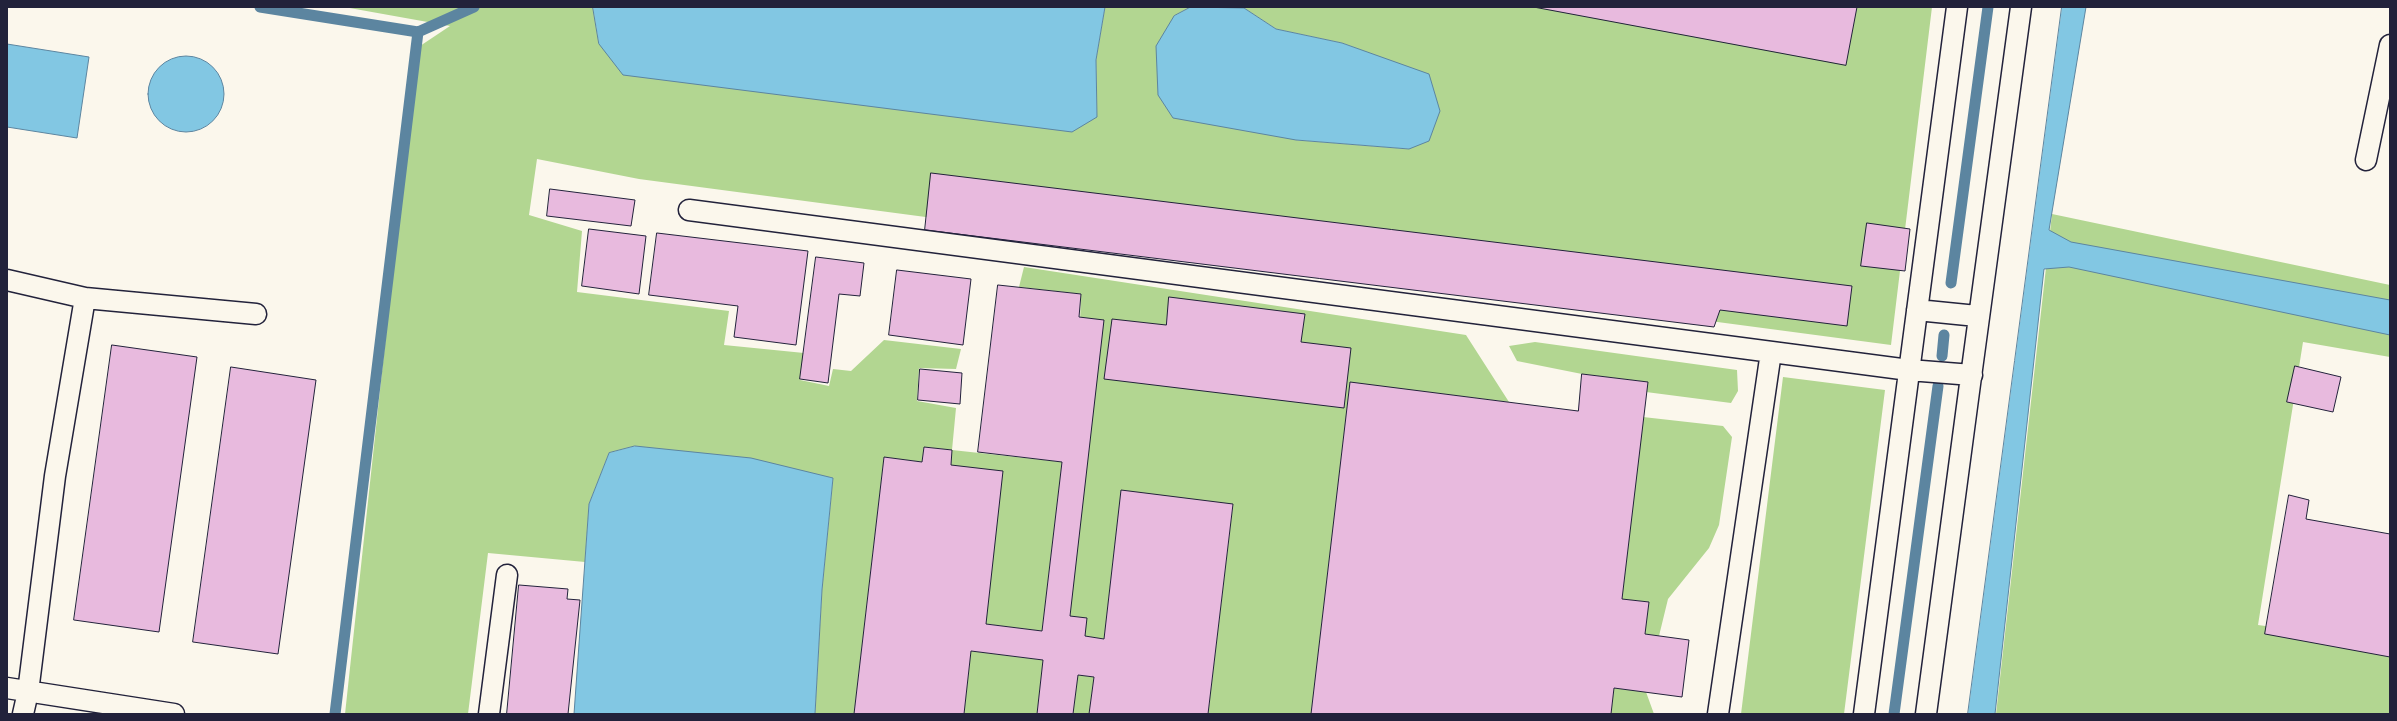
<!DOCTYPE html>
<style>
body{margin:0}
#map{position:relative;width:2397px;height:721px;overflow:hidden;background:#fbf7ec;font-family:Kalam,sans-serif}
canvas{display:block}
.frame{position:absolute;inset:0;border:8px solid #22223b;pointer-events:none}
</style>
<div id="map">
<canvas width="2397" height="721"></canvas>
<div class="frame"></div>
</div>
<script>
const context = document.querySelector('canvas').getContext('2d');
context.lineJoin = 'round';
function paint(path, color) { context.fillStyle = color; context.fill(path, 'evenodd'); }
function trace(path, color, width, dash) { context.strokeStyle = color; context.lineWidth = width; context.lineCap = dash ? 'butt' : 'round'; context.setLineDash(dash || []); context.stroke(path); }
paint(new Path2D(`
 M 344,7 L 593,7 L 599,44 L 1097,117 L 1096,60 L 1105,7 L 1191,7 L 1174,16 L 1296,140 L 1409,149 L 1381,58 L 1342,43 L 1276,29 L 1244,8 L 1226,7 L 1932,7 L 1891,345 L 639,179 L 537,159 L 529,215 L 582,231 L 577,292 L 729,311 L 724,345 L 804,353 L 800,380 L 829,386 L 833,369 L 851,371 L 884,340 L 961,349 L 956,369 L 919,368 L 917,401 L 956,408 L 952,450 L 1062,462 L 1042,631 L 986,624 L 951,465 L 952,450 L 924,447 L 922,462 L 884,457 L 854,714 L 815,714 L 822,590 L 833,478 L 635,446 L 609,453 L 589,504 L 585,562 L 488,553 L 468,714 L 345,714 L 417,48 L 450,26 Z
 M 2052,214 L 2390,285 L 2390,357 L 2303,342 L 2258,625 L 2390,643 L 2390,714 L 1996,714 Z
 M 1024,267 L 1466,335 L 1509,402 L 1350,383 L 1311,714 L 1208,714 L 1233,505 L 1121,491 L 1104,639 L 1085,636 L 1070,616 L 1081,294 L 1019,287 Z
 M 1535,342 L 1737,370 L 1738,391 L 1731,403 L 1646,392 L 1647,382 L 1582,374 L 1517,361 L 1509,346 Z
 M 1783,377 L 1885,390 L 1844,714 L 1741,714 Z
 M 1643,417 L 1723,426 L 1732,437 L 1719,525 L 1709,548 L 1668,599 L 1659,636 L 1645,634 L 1649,602 L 1622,599 Z
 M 971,651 L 1043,660 L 1037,714 L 964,714 Z
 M 1078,675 L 1094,677 L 1089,714 L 1073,714 Z
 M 1614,688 L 1646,692 L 1654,714 L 1611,714 Z`), '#b2d691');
const water = new Path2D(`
 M 593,7 L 1105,7 L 1096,60 L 1097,117 L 1072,132 L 623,75 L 599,44 Z
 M 1191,7 L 1244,8 L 1276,29 L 1342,43 L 1429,74 L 1440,111 L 1429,141 L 1409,149 L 1296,140 L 1173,118 L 1158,95 L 1156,46 L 1174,16 Z
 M 2062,7 L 2086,7 L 2049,230 L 2071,242 L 2390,300 L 2390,335 L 2069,267 L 2044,269 L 1995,714 L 1968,714 Z
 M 7,44 L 89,57 L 77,138 L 7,127 Z
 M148 94a38 38 0 1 1 76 0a38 38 0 1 1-76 0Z
 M 635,446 L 751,458 L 833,478 L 822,590 L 815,714 L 574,714 L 589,504 L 609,453 Z`);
paint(water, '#82c7e3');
trace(water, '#5c85a0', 1);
trace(new Path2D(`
 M 260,7 L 418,32
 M 1951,283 L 1988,7
 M 1942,356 L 1944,335
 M 335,714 L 418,32 L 474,7
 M 1894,714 L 1938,386`), '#5c85a0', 11);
const building = new Path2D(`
 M 1534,7 L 1857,7 L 1846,65 Z
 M 931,173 L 1852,286 L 1847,326 L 1720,310 L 1714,327 L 925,230 Z
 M 550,189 L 635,200 L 631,226 L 547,216 Z
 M 1867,223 L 1910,229 L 1905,271 L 1861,266 Z
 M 589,229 L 646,236 L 639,294 L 582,286 Z
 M 657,233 L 808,251 L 796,345 L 734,337 L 738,306 L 649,295 Z
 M 816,257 L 864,263 L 860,296 L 839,294 L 828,383 L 800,379 Z
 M 897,270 L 971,279 L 963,345 L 889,335 Z
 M 998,285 L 1081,294 L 1079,317 L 1104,320 L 1070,616 L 1087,618 L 1085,636 L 1104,639 L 1121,490 L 1233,504 L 1208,714 L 1089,714 L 1094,677 L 1078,675 L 1073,714 L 1037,714 L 1043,660 L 971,651 L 964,714 L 854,714 L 884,457 L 922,462 L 924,447 L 952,450 L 951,465 L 1003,471 L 986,624 L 1042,631 L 1062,462 L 978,452 Z
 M 1169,297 L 1305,314 L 1301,342 L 1351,348 L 1344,408 L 1104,379 L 1112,319 L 1166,325 Z
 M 112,345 L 197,357 L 159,632 L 74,620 Z
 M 2295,366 L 2341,377 L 2333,412 L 2287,402 Z
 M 231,367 L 316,380 L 278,654 L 193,642 Z
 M 920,369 L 962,373 L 960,404 L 918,400 Z
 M 1582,374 L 1648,382 L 1622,599 L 1649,602 L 1645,634 L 1689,640 L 1682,697 L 1614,688 L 1611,714 L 1311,714 L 1350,382 L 1578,411 Z
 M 2289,495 L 2309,500 L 2306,519 L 2390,534 L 2390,657 L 2265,634 Z
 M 519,585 L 568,589 L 567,599 L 580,600 L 568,714 L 507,714 Z`);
paint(building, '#e8bade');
trace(building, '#22223b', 1);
const service = new Path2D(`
 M 2366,160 L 2390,45
 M 689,210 L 1909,370 L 1972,375
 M 7,280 L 85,298 L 55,476 L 28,692 L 23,714
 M 85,298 L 256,314
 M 1917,310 L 1977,316
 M 7,688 L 174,714
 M 489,714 L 507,575
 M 1718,714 L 1771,352
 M 1864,714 L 1957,7
 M 1926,714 C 1958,478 1988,243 2021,7`);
trace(service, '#22223b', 23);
trace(service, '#fbf7ec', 20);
</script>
